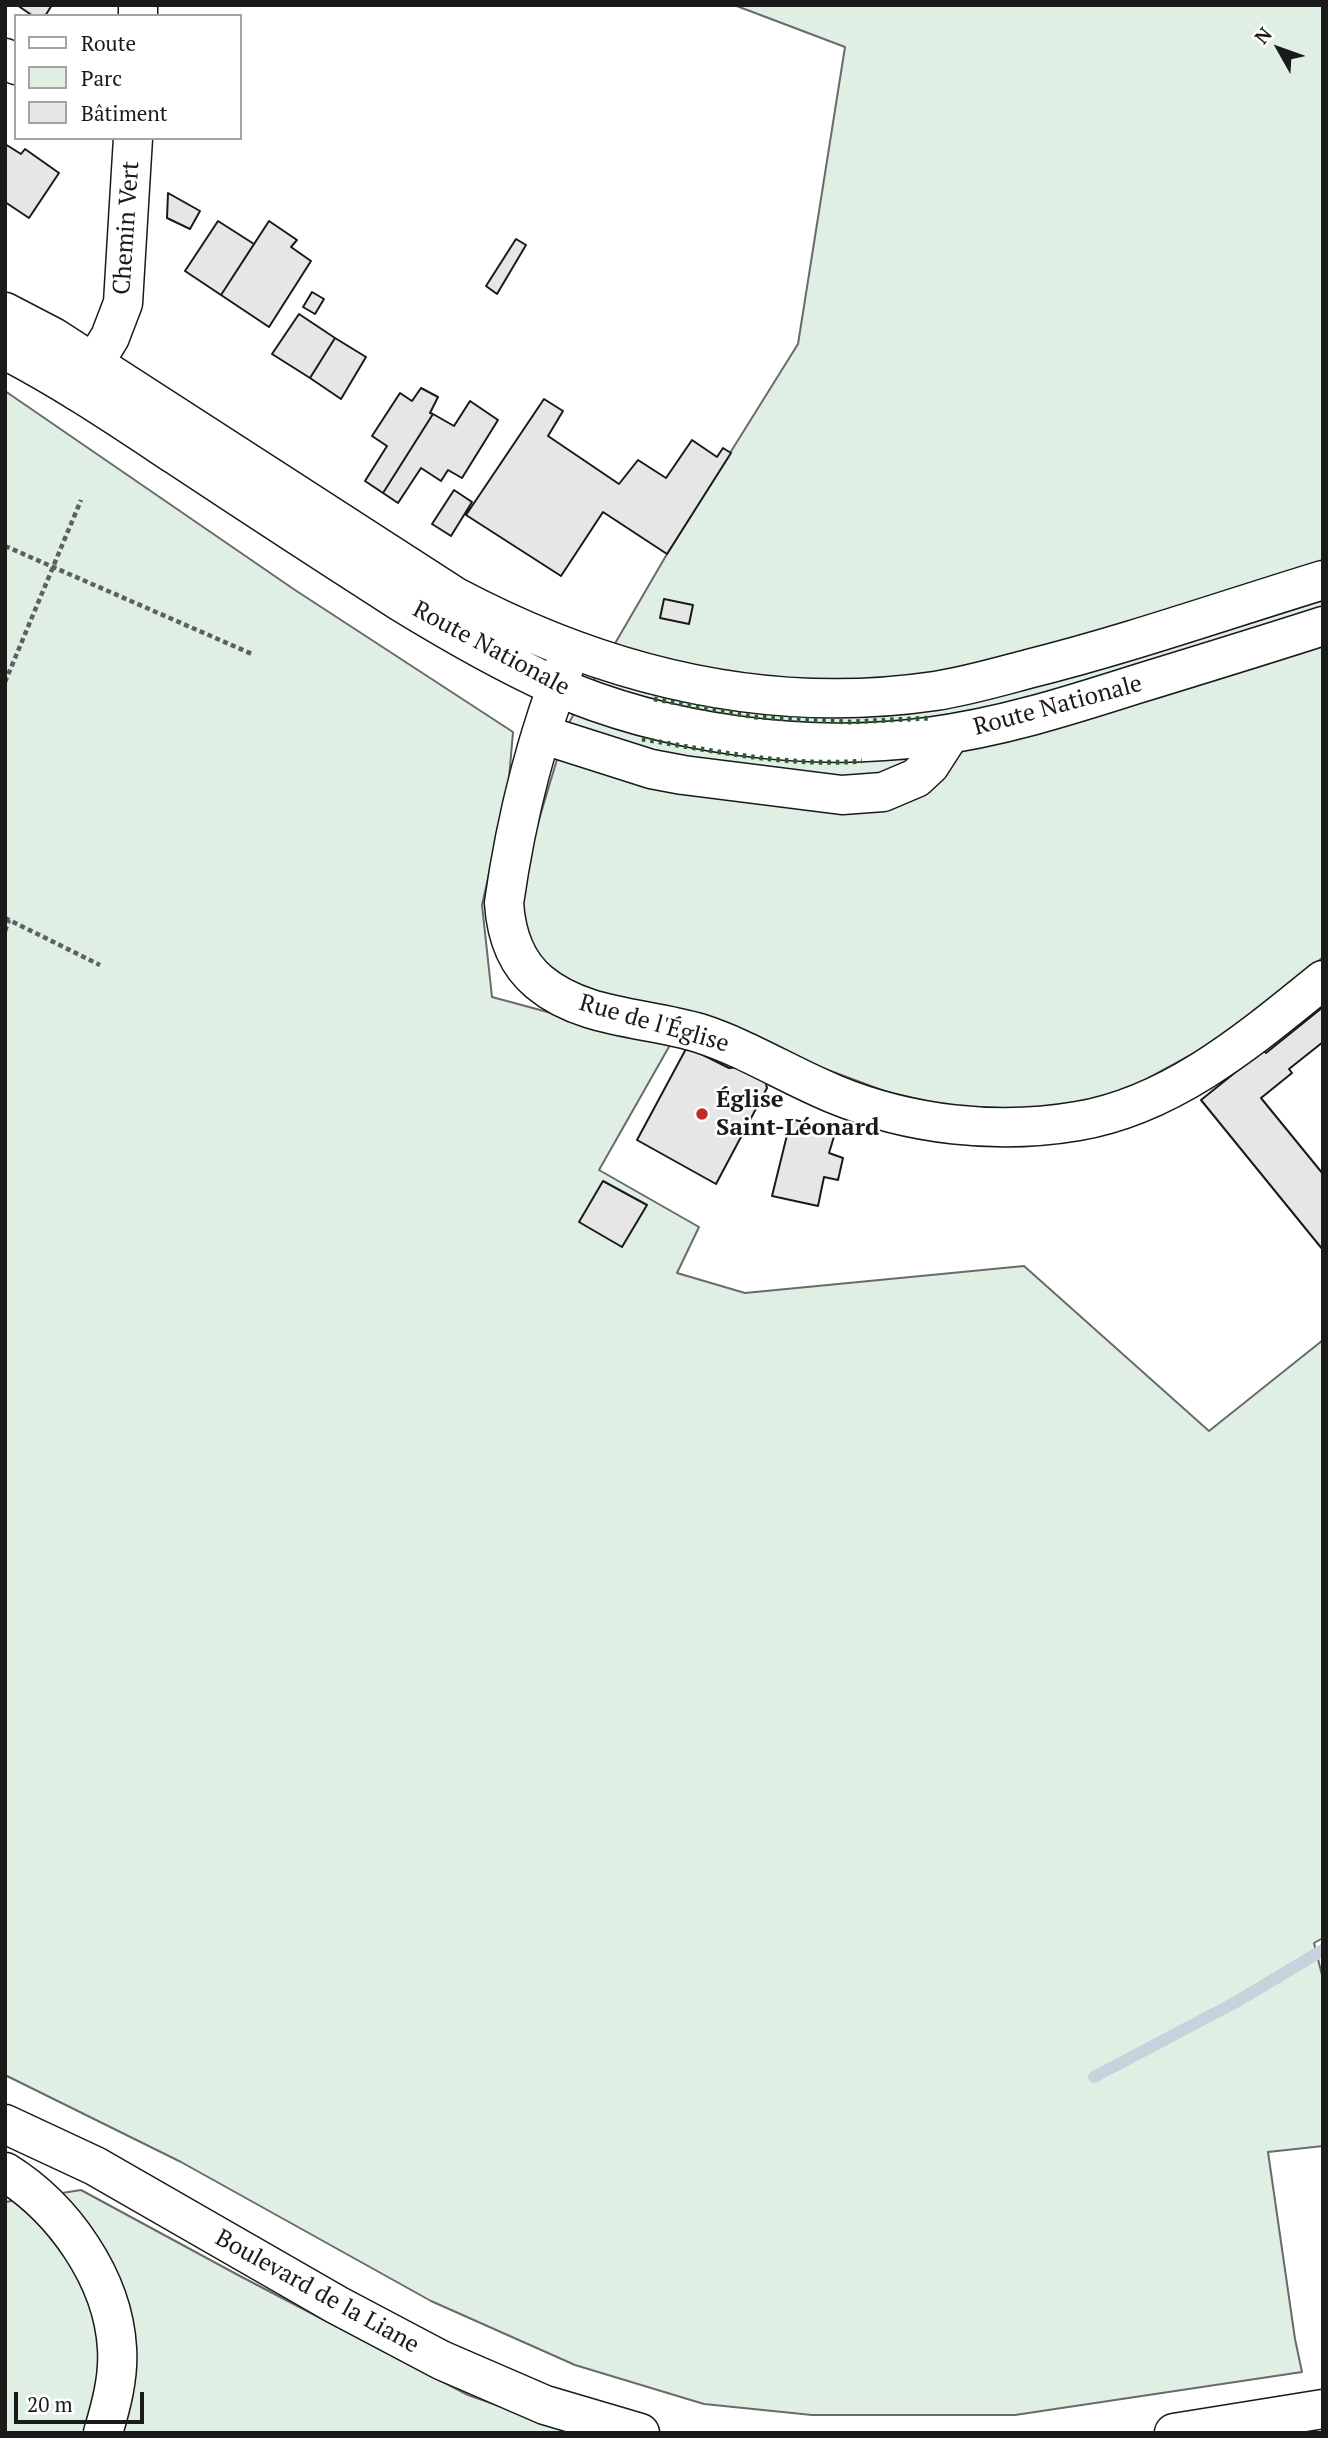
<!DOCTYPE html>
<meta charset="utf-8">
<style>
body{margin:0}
#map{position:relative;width:1328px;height:2438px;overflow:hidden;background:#fff;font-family:"PT Serif",serif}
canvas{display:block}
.frame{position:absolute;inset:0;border:7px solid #1a1a1a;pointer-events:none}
.legend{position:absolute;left:14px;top:14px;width:228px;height:126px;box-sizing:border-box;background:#fff;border:2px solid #a3a3a3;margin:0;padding:9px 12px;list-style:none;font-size:21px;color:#1a1a1a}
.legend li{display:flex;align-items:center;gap:14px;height:35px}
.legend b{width:35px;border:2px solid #a3a3a3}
.north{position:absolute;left:1244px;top:14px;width:70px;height:70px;-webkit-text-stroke:5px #fff;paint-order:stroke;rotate:310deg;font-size:19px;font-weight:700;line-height:28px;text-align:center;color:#1a1a1a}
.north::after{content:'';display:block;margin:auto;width:24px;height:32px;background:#1a1a1a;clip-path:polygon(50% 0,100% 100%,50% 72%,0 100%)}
.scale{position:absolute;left:14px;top:2392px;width:130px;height:32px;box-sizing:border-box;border:4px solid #1a1a1a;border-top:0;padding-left:9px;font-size:21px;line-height:24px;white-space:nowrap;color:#1a1a1a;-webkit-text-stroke:5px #fff;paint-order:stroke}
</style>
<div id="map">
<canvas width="1328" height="2438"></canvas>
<div class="frame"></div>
<ul class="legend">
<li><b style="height:9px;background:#fff"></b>Route</li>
<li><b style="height:19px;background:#e0efe3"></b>Parc</li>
<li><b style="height:19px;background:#e6e6e6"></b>Bâtiment</li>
</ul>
<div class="north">N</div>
<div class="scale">20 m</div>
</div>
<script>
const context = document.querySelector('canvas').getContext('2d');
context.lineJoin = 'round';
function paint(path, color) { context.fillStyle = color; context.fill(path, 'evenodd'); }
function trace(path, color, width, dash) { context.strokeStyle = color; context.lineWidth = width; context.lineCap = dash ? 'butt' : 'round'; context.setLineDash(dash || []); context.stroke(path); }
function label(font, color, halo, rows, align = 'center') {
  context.font = font + ' "PT Serif",serif'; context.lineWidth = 5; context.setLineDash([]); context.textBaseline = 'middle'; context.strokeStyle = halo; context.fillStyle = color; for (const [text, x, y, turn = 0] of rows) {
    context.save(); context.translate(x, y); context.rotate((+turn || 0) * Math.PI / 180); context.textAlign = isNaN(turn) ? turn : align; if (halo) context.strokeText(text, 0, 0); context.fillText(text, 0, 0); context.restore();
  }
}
const green = new Path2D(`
 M 734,5 L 1323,5 L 1323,957 L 1249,1023 L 1105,1102 L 976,1112 L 887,1092 L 734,1035 L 584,995 L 542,972 L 519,932 L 529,853 L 567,726 L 667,554 L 798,344 L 845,47 Z
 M 5,391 L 295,590 L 513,732 L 508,790 L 482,905 L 492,997 L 670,1045 L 599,1170 L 699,1227 L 677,1273 L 745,1293 L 1024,1266 L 1209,1431 L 1323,1340 L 1323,1938 L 1314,1943 L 1323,1979 L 1323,2146 L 1268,2152 L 1295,2339 L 1302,2372 L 1015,2415 L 812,2415 L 704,2404 L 575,2365 L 431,2301 L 181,2162 L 5,2075 Z
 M 81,2190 L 238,2275 L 468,2395 L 576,2433 L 5,2433 L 5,2202 Z`);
paint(green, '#e0efe3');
trace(green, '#6a6a6a', 2);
trace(new Path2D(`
 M 1094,2077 L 1236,2002 L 1323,1950`), '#c6d2dc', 12);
const building = new Path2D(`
 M 17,5 L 52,5 L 45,16 L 33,16 Z
 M 5,144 L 21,154 L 25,149 L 59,173 L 29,218 L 5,202 Z
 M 168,193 L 200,211 L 190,229 L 167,218 Z
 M 218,221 L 254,244 L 221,295 L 185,271 Z
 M 269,221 L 297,240 L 291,247 L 311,261 L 269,327 L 221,295 Z
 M 516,239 L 526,245 L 497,294 L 486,286 Z
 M 312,292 L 324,299 L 315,314 L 303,307 Z
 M 299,314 L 335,338 L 310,378 L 272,354 Z
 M 335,338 L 366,357 L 341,399 L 310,378 Z
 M 421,388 L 438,397 L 430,413 L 433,414 L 383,493 L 365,481 L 387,446 L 372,436 L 400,393 L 412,401 Z
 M 544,399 L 563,411 L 548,436 L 619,484 L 638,460 L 666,478 L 692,440 L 717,457 L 723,448 L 731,453 L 667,554 L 603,512 L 561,576 L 466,515 Z
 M 470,401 L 498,420 L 462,478 L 448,470 L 441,481 L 421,468 L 398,503 L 383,493 L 433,414 L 454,426 Z
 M 454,490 L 472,502 L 451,536 L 432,524 Z
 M 664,599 L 693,605 L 689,624 L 660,618 Z
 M 1323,1007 L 1323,1042 L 1289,1069 L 1292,1073 L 1261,1098 L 1323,1174 L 1323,1250 L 1201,1100 L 1263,1050 L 1266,1053 Z
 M 687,1047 L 729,1068 L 750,1066 L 764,1075 L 767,1088 L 716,1184 L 637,1140 Z
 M 791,1119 L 836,1130 L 829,1153 L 843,1158 L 838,1180 L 824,1177 L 818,1206 L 772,1196 Z
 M 603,1181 L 647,1205 L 622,1247 L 579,1222 Z`);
paint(building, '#e6e6e6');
trace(building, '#1a1a1a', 2);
const minor = new Path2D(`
 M 138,16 L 138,5
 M 5,58 L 16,65
 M 77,391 L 110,337 L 123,303 L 133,138
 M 569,655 C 537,734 516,819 504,903 C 506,933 515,962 539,982 C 583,1019 646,1017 699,1033 C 746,1048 788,1075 834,1094 C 909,1125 997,1135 1078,1121 C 1173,1105 1250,1039 1323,980
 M 541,734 L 651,769 L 683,775 L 842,795 L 883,792 L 916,778 L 930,765 L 950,734`);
const major = new Path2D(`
 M 5,312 L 53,337 L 454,596 C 605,676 765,716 935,691 C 967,686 998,677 1028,669 C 1128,644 1225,610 1323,580
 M 5,350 C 65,381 121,419 177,456 C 251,505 326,554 401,602 C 450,632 500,661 553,685 C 665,734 805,753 927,737 C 999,728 1068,706 1137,684 C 1199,665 1261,646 1323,626
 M 5,2124 L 95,2166 L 337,2305 L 441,2360 L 545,2405 L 640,2433
 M 1174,2433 L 1323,2409`);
const highway = new Path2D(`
 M 5,2172 C 63,2208 113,2278 117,2348 C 119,2377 111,2406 103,2433`);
trace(minor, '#1a1a1a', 41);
trace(major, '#1a1a1a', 41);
trace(highway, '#1a1a1a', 41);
trace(new Path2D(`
 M 5,546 L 252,654
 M 5,682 L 81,500
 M 5,918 L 100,965
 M 5,931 L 9,920`), '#5f5f5f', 4.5, [5, 3.5]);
trace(minor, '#fff', 38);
trace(major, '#fff', 38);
trace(highway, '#fff', 38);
trace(new Path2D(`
 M 654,699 L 755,717 L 849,722 L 932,718
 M 642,739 C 715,751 788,767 862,761`), '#2b5a34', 5, [3.5, 5]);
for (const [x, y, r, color] of [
 [702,1114,7,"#c62828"]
]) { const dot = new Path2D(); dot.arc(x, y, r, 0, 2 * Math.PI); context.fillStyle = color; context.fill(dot); trace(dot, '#fff', 2.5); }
label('24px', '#1a1a1a', '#fff', [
 ["Chemin Vert",127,228,-86],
 ["Route Nationale",491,649,28],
 ["Route Nationale",1058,706,-15],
 ["Rue de l'Église",654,1024,16],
 ["Boulevard de la Liane",317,2292,29]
]);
label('bold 24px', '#1a1a1a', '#fff', [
 ["Église",716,1100],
 ["Saint-Léonard",716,1128]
], 'left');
</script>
